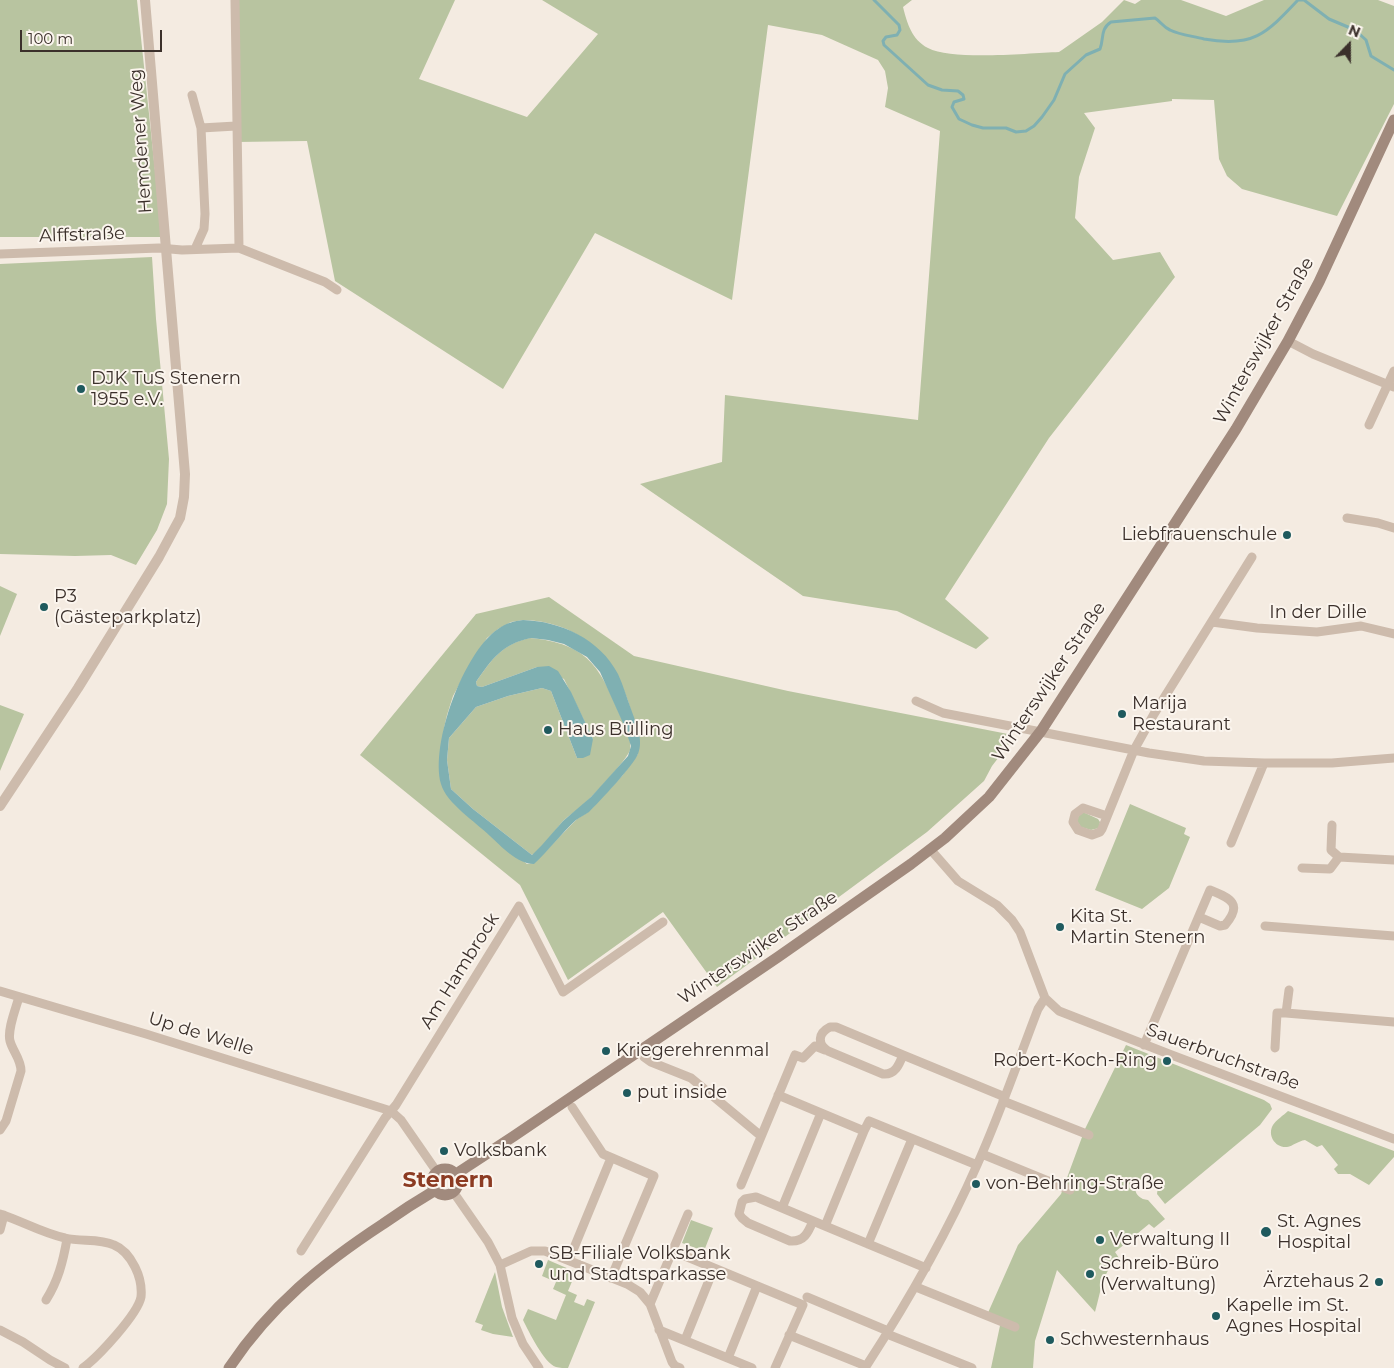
<!DOCTYPE html>
<meta charset="utf-8">
<style>
body{margin:0}
#map{position:relative;width:1394px;height:1368px;overflow:hidden;background:#f4ebe1;font-family:Montserrat,sans-serif}
canvas{display:block}
.north{position:absolute;left:1324px;top:20px;width:50px;height:50px;-webkit-text-stroke:4px #fbf5ee;paint-order:stroke;rotate:22deg;font-size:14px;font-weight:700;line-height:20px;text-align:center;color:#3b302b}
.north::after{content:'';display:block;margin:auto;width:18px;height:22px;background:#3b302b;clip-path:polygon(50% 0,100% 100%,50% 72%,0 100%)}
.scale{position:absolute;left:20px;top:30px;width:142px;height:22px;box-sizing:border-box;border:2px solid #3b302b;border-top:0;padding-left:6px;font-size:15px;line-height:18px;white-space:nowrap;color:#3b302b;-webkit-text-stroke:4px #fbf5ee;paint-order:stroke}
</style>
<div id="map">
<canvas width="1394" height="1368"></canvas>
<div class="north">N</div>
<div class="scale">100 m</div>
</div>
<script>
const context = document.querySelector('canvas').getContext('2d');
context.lineJoin = 'round';
function paint(path, color) { context.fillStyle = color; context.fill(path, 'evenodd'); }
function trace(path, color, width, dash) { context.strokeStyle = color; context.lineWidth = width; context.lineCap = dash ? 'butt' : 'round'; context.setLineDash(dash || []); context.stroke(path); }
function label(font, color, halo, rows, align = 'center') {
  context.font = font + ' Montserrat,sans-serif'; context.lineWidth = 4; context.setLineDash([]); context.textBaseline = 'middle'; context.strokeStyle = halo; context.fillStyle = color; for (const [text, x, y, turn = 0] of rows) {
    context.save(); context.translate(x, y); context.rotate((+turn || 0) * Math.PI / 180); context.textAlign = isNaN(turn) ? turn : align; if (halo) context.strokeText(text, 0, 0); context.fillText(text, 0, 0); context.restore();
  }
}
paint(new Path2D(`
 M 0,0 L 137,0 L 162,237 L 0,237 Z
 M 236,0 L 455,0 L 419,79 L 527,117 L 598,34 L 542,0 L 912,0 L 903,7 C 907,23 912,40 928,48 C 952,61 1029,53 1059,52 L 1062,50 L 1102,22 L 1124,0 L 1135,4 L 1141,0 L 1181,0 L 1226,16 L 1264,0 L 1378,0 L 1394,6 L 1394,104 L 1337,216 L 1242,189 L 1227,176 L 1219,159 L 1214,100 L 1172,99 L 1172,101 L 1084,113 L 1095,128 L 1079,177 L 1075,218 L 1113,260 L 1160,252 L 1175,277 L 1049,438 L 945,599 L 989,638 L 976,649 L 897,611 L 803,596 L 640,484 L 722,462 L 725,395 L 918,420 L 940,131 L 885,107 L 888,88 L 885,71 L 878,60 L 822,35 L 768,25 L 732,300 L 595,233 L 503,389 L 335,281 L 307,141 L 237,142 Z
 M 152,257 L 156,319 L 169,459 L 167,504 L 157,530 L 136,565 L 111,555 L 75,556 L 0,554 L 0,264 Z
 M 0,586 L 17,594 L 0,636 Z
 M 549,597 L 634,656 L 788,691 L 1013,735 L 1012,740 L 992,766 L 984,781 L 927,832 L 717,987 L 663,912 L 568,980 L 520,885 L 360,755 L 476,614 ZM 523,620 C 575,621 612,652 628,701 C 634,718 635,737 638,754 L 622,776 L 588,812 L 577,819 L 534,863 L 527,864 L 460,809 L 440,772 L 444,728 L 447,715 L 453,696 L 466,672 L 487,638 L 498,629 L 511,622 Z
 M 530,638 C 589,644 599,666 621,717 C 625,726 632,740 630,750 C 627,760 593,796 583,805 C 577,811 569,815 563,821 C 553,832 545,848 532,855 L 473,809 L 451,789 L 447,760 L 449,738 L 476,707 L 508,696 L 542,688 L 551,691 L 577,758 L 593,739 L 564,679 L 537,667 L 482,687 L 477,686 L 476,682 C 492,659 502,644 530,638 Z
 M 0,705 L 24,714 L 0,771 Z
 M 1130,804 L 1186,828 L 1184,834 L 1190,837 L 1169,888 L 1142,909 L 1095,890 Z
 M 1083,812 L 1098,819 L 1100,822 L 1099,828 L 1091,830 L 1081,827 L 1077,821 L 1078,817 Z
 M 1126,1045 L 1264,1100 L 1270,1104 L 1272,1109 L 1260,1125 L 1165,1204 L 1157,1194 C 1159,1185 1155,1179 1146,1178 C 1130,1181 1133,1199 1148,1200 L 1165,1219 L 1154,1228 L 1149,1224 L 1115,1252 L 1119,1258 C 1102,1271 1101,1292 1095,1312 L 1057,1270 L 1035,1341 L 1033,1368 L 991,1368 L 1001,1321 L 987,1315 L 1018,1245 L 1061,1194 L 1085,1129 Z
 M 1288,1111 L 1394,1151 L 1394,1157 L 1369,1185 L 1350,1174 L 1338,1174 L 1334,1169 L 1338,1165 L 1322,1145 L 1317,1147 L 1305,1140 C 1298,1141 1293,1146 1287,1147 C 1275,1148 1267,1135 1273,1125 C 1276,1120 1284,1115 1288,1111 Z
 M 691,1220 L 713,1228 L 704,1251 L 682,1243 Z
 M 548,1260 L 576,1272 L 568,1291 L 577,1295 L 574,1302 L 584,1306 L 587,1299 L 595,1302 L 568,1368 C 565,1368 559,1368 556,1367 C 544,1363 529,1332 523,1320 L 528,1309 L 556,1320 L 566,1295 L 553,1289 L 556,1282 L 542,1276 Z
 M 495,1272 L 502,1307 L 513,1337 L 493,1334 L 481,1330 L 483,1325 L 475,1322 Z`), '#b8c4a0');
paint(new Path2D(`
 M 523,620 C 560,621 600,639 618,674 C 623,685 627,698 631,709 C 636,723 644,740 638,754 C 634,765 599,802 589,812 C 585,815 580,817 576,820 C 561,834 549,850 534,864 C 517,864 501,846 490,836 C 476,822 446,803 441,784 C 430,743 464,652 498,629 C 506,623 514,621 523,620 ZM 531,638 L 548,640 L 564,644 L 587,657 L 600,672 L 623,723 L 631,746 L 628,756 L 591,797 L 563,821 L 542,845 L 532,855 L 473,809 L 451,789 L 447,760 L 449,738 L 476,707 L 508,696 L 542,688 L 551,691 L 577,758 L 583,758 L 590,755 L 593,739 L 571,692 L 558,671 L 549,666 L 537,667 L 482,687 L 477,686 L 476,682 C 492,659 502,644 531,638 Z`), '#7fb0b2');
trace(new Path2D(`
 M 874,0 L 899,25 L 900,30 L 897,35 L 886,37 L 883,41 L 884,45 L 928,85 L 942,90 L 958,91 L 963,95 L 964,99 L 954,102 L 952,107 L 959,119 L 972,125 L 983,128 L 1006,128 L 1016,132 L 1026,131 L 1034,126 L 1042,117 L 1054,100 L 1065,74 L 1086,55 L 1100,49 C 1104,39 1100,29 1111,22 L 1155,18 C 1161,22 1163,27 1170,30 C 1180,35 1193,36 1204,39 C 1253,48 1266,34 1298,0 L 1303,0
 M 1304,0 L 1329,19 L 1355,30 L 1366,40 L 1371,56 L 1394,70`), '#7fb0b2', 3);
trace(new Path2D(`
 M 235,0 L 239,248
 M 192,95 L 201,128 L 205,214 L 204,229 L 195,249
 M 201,128 L 236,126
 M 0,254 L 159,248 L 182,250 L 239,248 L 325,282 L 337,290
 M 1288,341 L 1313,354 L 1394,387
 M 1369,425 L 1394,371
 M 1347,518 L 1378,523 L 1394,528
 M 1212,622 L 1257,628 L 1317,632 L 1361,626 L 1394,634
 M 916,701 L 943,713 L 1149,753 L 1204,761 L 1264,763 L 1332,763 L 1394,758
 M 1107,816 L 1083,808 L 1075,814 L 1073,822 L 1078,830 L 1092,835 L 1100,832 L 1102,829 L 1134,750 L 1154,714 L 1252,557
 M 1332,825 L 1331,850 L 1339,857 L 1394,860
 M 1231,843 L 1264,763
 M 930,849 L 958,881 L 997,905 L 1012,920 L 1020,932 L 1045,998 L 1059,1011 L 1169,1054 L 1394,1139
 M 1302,868 L 1330,869 L 1339,857
 M 1265,926 L 1394,936
 M 1289,990 L 1286,1013 L 1394,1022
 M 0,991 L 146,1034 L 391,1111 L 401,1120 L 437,1172
 M 830,1027 L 836,1027 L 903,1055 C 899,1065 895,1075 883,1074 L 828,1051 C 817,1044 818,1033 830,1027 Z
 M 1144,1045 L 1210,890 C 1229,898 1244,903 1225,925 L 1220,926 L 1199,917
 M 1275,1048 L 1277,1013 L 1286,1013
 M 903,1055 L 1005,1097
 M 644,1057 L 651,1062 L 691,1078 L 761,1136
 M 778,1095 L 864,1131 L 869,1121 L 977,1165
 M 1003,1101 L 1089,1135
 M 572,1107 L 603,1154 L 654,1176 L 611,1278
 M 0,1130 L 6,1121 L 21,1071 C 21,1059 13,1052 10,1041 C 7,1030 16,1008 19,997
 M 982,1154 L 1070,1190
 M 741,1185 L 795,1055 L 803,1058 L 815,1046 L 825,1050
 M 454,1193 L 488,1242 L 500,1265 L 512,1318 L 523,1344 L 539,1368
 M 782,1208 L 821,1113
 M 0,1214 C 22,1221 42,1233 65,1238 C 81,1242 99,1238 114,1245 C 124,1249 130,1257 135,1267 C 139,1275 142,1287 141,1297 C 138,1314 98,1357 83,1368
 M 813,1221 C 808,1233 804,1242 790,1241 L 748,1223 L 742,1218 L 739,1214 L 742,1202 L 745,1199 L 756,1197 L 825,1226 L 926,1268
 M 825,1226 L 864,1131
 M 0,1230 L 4,1215
 M 868,1244 L 912,1139
 M 301,1251 L 385,1118 L 396,1105 L 519,906 L 563,992 L 663,922
 M 673,1251 L 803,1305 L 775,1368
 M 569,1260 L 611,1158
 M 500,1265 L 531,1251 L 545,1251 L 627,1284 L 640,1292 L 650,1304 L 672,1362 L 675,1366 L 680,1368
 M 916,1287 L 1015,1327
 M 807,1297 L 888,1331
 M 46,1300 C 58,1281 63,1262 67,1239
 M 650,1304 L 688,1214
 M 0,1330 L 23,1342 L 50,1360 L 65,1368
 M 659,1330 L 752,1368
 M 887,1334 L 972,1368
 M 789,1335 L 866,1366
 M 685,1340 L 714,1268
 M 728,1358 L 757,1286
 M 865,1368 C 907,1303 946,1236 977,1165 C 1000,1114 1018,1061 1038,1009 L 1045,998`), '#cdbbac', 9);
trace(new Path2D(`
 M 0,806 L 78,688 L 159,557 L 180,518 L 184,497 L 185,474 L 145,0`), '#cdbbac', 10);
trace(new Path2D(`
 M432 1182a13 13 0 1 1 26 0a13 13 0 1 1-26 0Z
 M 456,1174 L 514,1136 L 778,957 L 911,864 L 945,838 L 989,797 L 1041,731 L 1236,429 L 1288,341 L 1319,282 L 1394,120
 M 229,1368 C 270,1306 322,1264 383,1224 C 400,1212 417,1201 434,1191`), '#a18a7d', 11);
for (const [x, y, r, color] of [
 [81,389,5,"#1f5a5e"],
 [1287,535,5,"#1f5a5e"],
 [44,607,5,"#1f5a5e"],
 [1122,714,5,"#1f5a5e"],
 [548,730,5,"#1f5a5e"],
 [1060,927,5,"#1f5a5e"],
 [606,1051,5,"#1f5a5e"],
 [1167,1061,5,"#1f5a5e"],
 [627,1093,5,"#1f5a5e"],
 [444,1151,5,"#1f5a5e"],
 [976,1184,5,"#1f5a5e"],
 [1266,1232,6,"#1f5a5e"],
 [1100,1240,5,"#1f5a5e"],
 [539,1264,5,"#1f5a5e"],
 [1090,1274,5,"#1f5a5e"],
 [1379,1282,5,"#1f5a5e"],
 [1216,1316,5,"#1f5a5e"],
 [1050,1340,5,"#1f5a5e"]
]) { const dot = new Path2D(); dot.arc(x, y, r, 0, 2 * Math.PI); context.fillStyle = color; context.fill(dot); trace(dot, '#fbf5ee', 2); }
label('18px', '#3b302b', '#fbf5ee', [
 ["Hemdener Weg",141,141,-94],
 ["Alffstraße",82,235,-2],
 ["Winterswijker Straße",1264,341,-61],
 ["In der Dille",1318,613],
 ["Winterswijker Straße",1049,682,-56],
 ["Winterswijker Straße",758,948,-34],
 ["Am Hambrock",460,971,-58],
 ["Up de Welle",201,1034,17],
 ["Sauerbruchstraße",1223,1057,20]
]);
label('18px', '#3b302b', '#fbf5ee', [
 ["DJK TuS Stenern",91,379],
 ["1955 e.V.",91,400],
 ["Liebfrauenschule",1277,535,"right"],
 ["P3",54,597],
 ["(Gästeparkplatz)",54,618],
 ["Marija",1132,704],
 ["Restaurant",1132,725],
 ["Haus Bülling",558,730],
 ["Kita St.",1070,917],
 ["Martin Stenern",1070,938],
 ["Kriegerehrenmal",616,1051],
 ["Robert-Koch-Ring",1157,1061,"right"],
 ["put inside",637,1093],
 ["Volksbank",454,1151],
 ["von-Behring-Straße",986,1184],
 ["St. Agnes",1277,1222],
 ["Hospital",1277,1243],
 ["Verwaltung II",1110,1240],
 ["SB-Filiale Volksbank",549,1254],
 ["und Stadtsparkasse",549,1275],
 ["Schreib-Büro",1100,1264],
 ["(Verwaltung)",1100,1285],
 ["Ärztehaus 2",1369,1282,"right"],
 ["Kapelle im St.",1226,1306],
 ["Agnes Hospital",1226,1327],
 ["Schwesternhaus",1060,1340]
], 'left');
label('bold 22px', '#8c3b22', '#fbf5ee', [
 ["Stenern",448,1181]
]);
</script>
